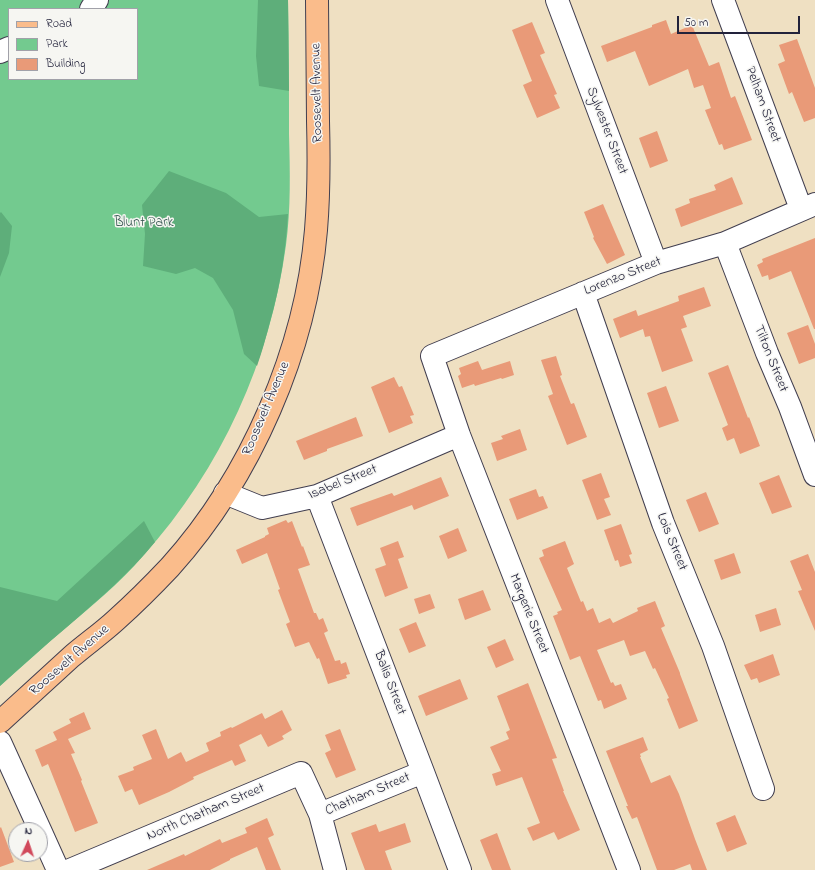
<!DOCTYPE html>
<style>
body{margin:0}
#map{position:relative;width:815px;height:870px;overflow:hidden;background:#efe0c2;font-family:"Indie Flower",sans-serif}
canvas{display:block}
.legend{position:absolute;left:8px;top:8px;width:130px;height:72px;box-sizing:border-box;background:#f6f6f2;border:1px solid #a1a1a9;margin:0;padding:5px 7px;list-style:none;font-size:12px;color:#22223b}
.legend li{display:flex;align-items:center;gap:8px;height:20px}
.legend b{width:20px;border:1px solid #a1a1a9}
.north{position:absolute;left:8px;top:822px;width:40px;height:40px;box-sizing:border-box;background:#f6f6f2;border:1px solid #a1a1a9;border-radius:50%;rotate:3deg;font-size:11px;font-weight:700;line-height:16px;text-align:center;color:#22223b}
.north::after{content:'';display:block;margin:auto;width:14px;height:18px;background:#d1495b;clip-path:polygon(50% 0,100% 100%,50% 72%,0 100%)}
.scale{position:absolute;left:677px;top:16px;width:123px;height:18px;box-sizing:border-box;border:2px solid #22223b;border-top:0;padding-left:5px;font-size:12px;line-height:14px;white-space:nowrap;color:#22223b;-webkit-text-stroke:3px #f6f6f2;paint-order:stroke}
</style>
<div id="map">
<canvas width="815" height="870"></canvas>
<ul class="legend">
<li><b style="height:5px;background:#fabc8b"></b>Road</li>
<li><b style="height:11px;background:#73ca8f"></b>Park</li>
<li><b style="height:11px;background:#e99a78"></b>Building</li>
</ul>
<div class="north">N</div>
<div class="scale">50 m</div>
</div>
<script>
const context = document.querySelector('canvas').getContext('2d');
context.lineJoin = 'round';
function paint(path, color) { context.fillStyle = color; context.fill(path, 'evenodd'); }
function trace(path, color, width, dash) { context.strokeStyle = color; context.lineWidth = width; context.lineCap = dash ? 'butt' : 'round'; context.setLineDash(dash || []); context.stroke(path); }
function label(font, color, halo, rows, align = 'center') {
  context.font = font + ' "Indie Flower",sans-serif'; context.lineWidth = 3; context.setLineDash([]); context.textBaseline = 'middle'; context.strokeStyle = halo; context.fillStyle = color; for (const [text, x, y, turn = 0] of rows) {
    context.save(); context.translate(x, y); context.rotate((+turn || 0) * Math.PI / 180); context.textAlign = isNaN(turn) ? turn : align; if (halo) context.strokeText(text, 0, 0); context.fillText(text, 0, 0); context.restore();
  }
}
paint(new Path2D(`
 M 0,0 L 288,0 C 289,45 289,90 289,134 C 290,171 291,208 286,245 C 270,361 222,468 143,556 C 121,582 94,604 68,626 C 45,645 23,666 0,686 ZM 9,9 L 137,9 L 137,79 L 9,79 Z`), '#73ca8f');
paint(new Path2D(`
 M 258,0 L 288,0 L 289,91 L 259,86 L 256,56 Z
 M 169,171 L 226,193 L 259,217 L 288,214 C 286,250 280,287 270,322 C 266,337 262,352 257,366 L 244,354 L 233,310 L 213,278 L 195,268 L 176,274 L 143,266 L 145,234 L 142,205 Z
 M 1,212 L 12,226 L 9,253 L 0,277 L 0,213 Z
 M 144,521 L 155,542 C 129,574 98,600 67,627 C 44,646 22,666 0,686 L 0,587 L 57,601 Z`), '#5eae7a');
paint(new Path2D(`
 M 666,20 L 671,34 L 692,25 L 709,66 L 719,62 L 731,98 L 735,96 L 752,140 L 724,150 L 722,144 L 719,145 L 705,110 L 711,108 L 703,85 L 694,88 L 688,69 L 649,86 L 635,51 L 607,62 L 601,46 L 652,27 L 652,25 Z
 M 532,22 L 545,53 L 540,55 L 557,94 L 554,95 L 560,108 L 537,118 L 523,85 L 532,81 L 512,30 Z
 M 797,39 L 815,88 L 815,118 L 804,122 L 792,92 L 789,94 L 778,64 L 785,61 L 779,45 Z
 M 657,131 L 668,161 L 650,168 L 639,138 Z
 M 732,177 L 743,204 L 681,227 L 675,209 L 690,203 L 689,199 L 716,190 L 714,185 Z
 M 603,204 L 618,239 L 625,255 L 607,264 L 593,238 L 594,237 L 584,212 Z
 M 815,238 L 815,329 L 814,329 L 791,271 L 769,280 L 768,275 L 762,277 L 757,265 L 763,262 L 762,259 Z
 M 704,287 L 711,306 L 683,316 L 687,327 L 681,329 L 693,361 L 662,372 L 650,336 L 645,337 L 643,329 L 620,338 L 613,319 L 636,310 L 638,316 L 679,301 L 678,296 Z
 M 808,325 L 815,344 L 815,358 L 799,364 L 787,333 Z
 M 556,356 L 562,375 L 560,376 L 571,404 L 574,403 L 587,437 L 567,445 L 548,396 L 553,394 L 541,360 Z
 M 478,361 L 482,370 L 510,361 L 514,375 L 502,379 L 501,378 L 475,386 L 474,384 L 462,388 L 458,376 L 461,374 L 459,368 Z
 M 728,365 L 748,418 L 749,417 L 760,446 L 740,454 L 734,438 L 727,441 L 722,428 L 728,425 L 708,373 Z
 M 394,377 L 399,387 L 402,386 L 414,415 L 410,416 L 413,423 L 389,433 L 371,387 Z
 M 666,386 L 679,421 L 659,428 L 647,393 Z
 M 356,417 L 363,436 L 327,449 L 327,451 L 304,460 L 296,441 Z
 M 520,429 L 527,450 L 497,461 L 491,443 L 503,439 L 501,436 Z
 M 601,473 L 610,497 L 604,499 L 611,515 L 597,520 L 582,480 Z
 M 779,475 L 792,507 L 772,514 L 759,483 Z
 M 441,477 L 449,496 L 414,510 L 412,505 L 357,526 L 350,508 L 392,493 L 394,496 Z
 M 536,489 L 539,497 L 543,496 L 548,508 L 517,520 L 509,499 Z
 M 706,492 L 719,524 L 699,532 L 686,500 Z
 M 286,520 L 288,523 L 292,521 L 302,547 L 303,546 L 310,565 L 298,569 L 314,613 L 316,613 L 319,620 L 323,618 L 328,631 L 324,633 L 335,661 L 340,660 L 341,664 L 346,662 L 350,674 L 346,675 L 347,678 L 328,684 L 319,658 L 317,659 L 309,642 L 295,647 L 286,624 L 290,622 L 278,590 L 280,589 L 267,553 L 242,564 L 236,550 L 265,537 L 265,536 L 269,534 L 267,528 Z
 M 621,524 L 632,554 L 629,555 L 632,563 L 620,567 L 618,560 L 615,561 L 604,530 Z
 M 458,528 L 467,551 L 448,559 L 439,536 Z
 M 398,541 L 404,557 L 398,559 L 408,588 L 385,597 L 375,569 L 386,565 L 380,548 Z
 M 565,541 L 574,564 L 567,568 L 581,602 L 583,601 L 587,611 L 593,608 L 599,623 L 610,618 L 613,623 L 638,611 L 637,608 L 655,601 L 665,626 L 661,628 L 680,673 L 680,674 L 698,721 L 679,729 L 667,699 L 669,698 L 655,668 L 653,669 L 645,651 L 630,656 L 624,640 L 597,650 L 611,683 L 613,682 L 615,686 L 621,684 L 627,699 L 604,709 L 601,700 L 598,701 L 580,656 L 570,660 L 553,616 L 558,614 L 557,612 L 562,610 L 539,558 L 544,556 L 542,550 Z
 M 734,553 L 741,573 L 721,580 L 714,560 Z
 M 808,554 L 815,572 L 815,631 L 798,591 L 802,590 L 790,561 Z
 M 483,590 L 491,610 L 465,620 L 458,599 Z
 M 430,594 L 435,608 L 419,614 L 414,599 Z
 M 776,608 L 781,625 L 760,632 L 755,615 Z
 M 416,622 L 426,646 L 409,653 L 399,629 Z
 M 505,639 L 514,660 L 496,668 L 487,647 Z
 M 773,654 L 780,675 L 759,683 L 757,678 L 751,680 L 744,665 Z
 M 460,679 L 468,699 L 426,716 L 418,696 Z
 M 528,683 L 557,758 L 552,759 L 564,791 L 563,791 L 580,830 L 558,840 L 554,832 L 533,841 L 527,828 L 540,823 L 522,777 L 496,786 L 492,774 L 501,771 L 490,747 L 509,739 L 506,732 L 510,730 L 497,696 Z
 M 282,710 L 292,730 L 282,736 L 284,739 L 268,747 L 261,734 L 239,745 L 246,761 L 235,766 L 232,760 L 193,777 L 194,779 L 169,792 L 139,805 L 132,789 L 125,792 L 118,776 L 134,770 L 133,767 L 152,759 L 142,735 L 156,729 L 168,759 L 181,752 L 186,762 L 209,751 L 206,743 L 221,736 L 220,732 L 231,727 L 232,728 L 262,713 L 265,719 Z
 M 84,712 L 91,729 L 68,739 L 75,753 L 71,754 L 82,780 L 81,781 L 98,823 L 75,832 L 48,764 L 42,767 L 35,750 L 57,740 L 53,732 L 71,723 L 69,719 Z
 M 340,729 L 356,770 L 336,778 L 325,753 L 331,750 L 325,735 Z
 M 643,737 L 648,750 L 640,754 L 641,757 L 640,757 L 651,783 L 670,775 L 679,794 L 695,839 L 707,870 L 692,870 L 690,864 L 674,870 L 657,870 L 637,817 L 632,819 L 626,806 L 628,806 L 606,751 Z
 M 735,815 L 747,844 L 727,852 L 716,823 Z
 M 267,818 L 274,835 L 268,838 L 281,870 L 266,870 L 257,847 L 230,859 L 230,860 L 210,870 L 147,870 L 184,854 L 185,856 L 220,839 L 222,843 L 247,833 L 245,828 Z
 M 405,823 L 411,842 L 385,851 L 392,870 L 365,870 L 351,833 L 376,824 L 379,832 Z
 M 1,827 L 14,862 L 0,867 L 0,828 Z
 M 497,833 L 511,870 L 492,870 L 480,840 Z`), '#e99a78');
const minor = new Path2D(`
 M 557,0 L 656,263
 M 723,0 L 801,209
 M 91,9 L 97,0
 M 0,52 L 9,48
 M 725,243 L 767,353 L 790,407 L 815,475
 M 583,293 L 663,523 L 713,646 L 763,789
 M 225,493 L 262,508 L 317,496 L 459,435
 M 317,496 L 423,772 L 460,870
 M 0,742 L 40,830
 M 40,830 L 58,870
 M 70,870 L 301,773 L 320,814
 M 335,870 L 320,814 L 423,772
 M 629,870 L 459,435 L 432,356 L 656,263 L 725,243 L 815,204`);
const major = new Path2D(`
 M 0,722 C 24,700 47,679 71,657 C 86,644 102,633 116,620 C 135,603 153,585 170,567 C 251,477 306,350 316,230 C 319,194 319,158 318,121 C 318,81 317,40 317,0`);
trace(minor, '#413e4f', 24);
trace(major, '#413e4f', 24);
trace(minor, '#fff', 22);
trace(major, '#fabc8b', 22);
label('14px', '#22223b', '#f6f6f2', [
 ["Roosevelt Avenue",318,93,-91],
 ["Pelham Street",762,105,70],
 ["Sylvester Street",606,131,69],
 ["Lorenzo Street",623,277,-22],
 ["Tilton Street",770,359,68],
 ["Roosevelt Avenue",267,409,-67],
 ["Isabel Street",343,483,-22],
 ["Lois Street",671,542,68],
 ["Margerie Street",528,614,68],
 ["Roosevelt Avenue",70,661,-41],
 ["Balis Street",389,683,69],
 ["Chatham Street",368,795,-23],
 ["North Chatham Street",206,813,-23]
]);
label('14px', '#3e5d58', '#f6f6f2', [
 ["Blunt Park",144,224]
]);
</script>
